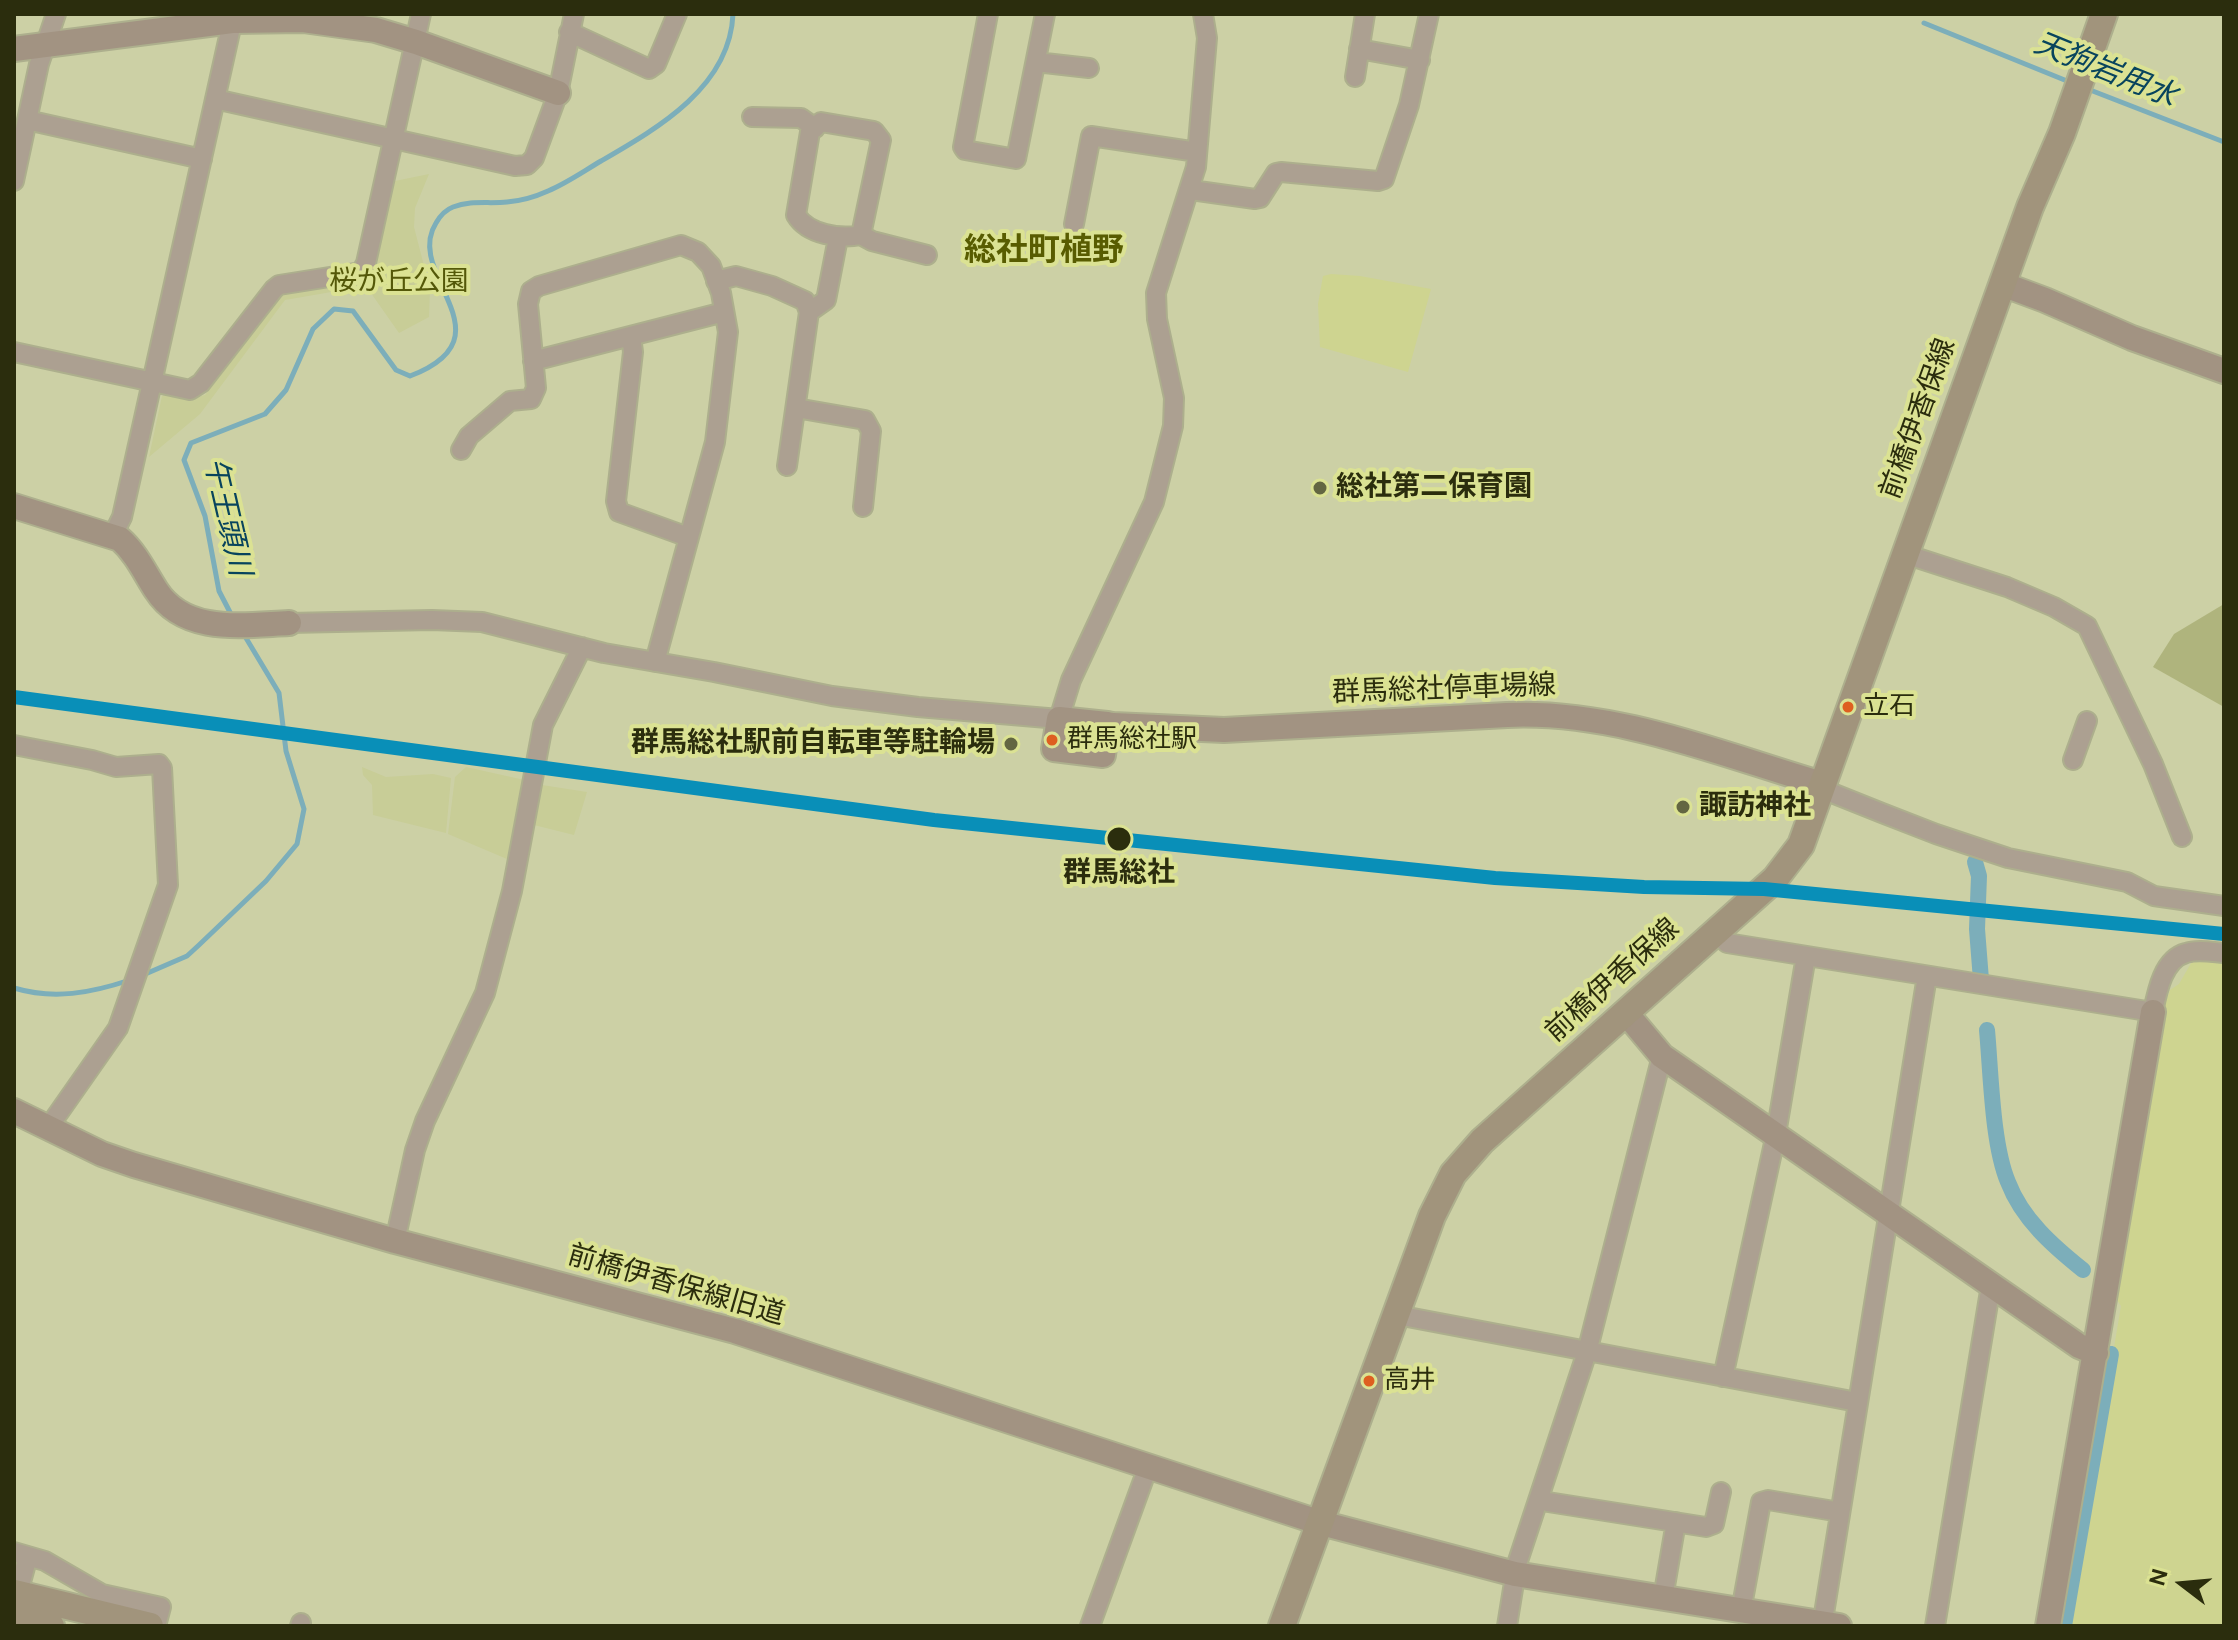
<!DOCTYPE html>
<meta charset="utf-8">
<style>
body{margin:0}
#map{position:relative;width:2238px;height:1640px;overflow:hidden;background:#ccd0a5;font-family:"DM Sans",sans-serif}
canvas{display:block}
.frame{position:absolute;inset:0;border:16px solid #2b2d0d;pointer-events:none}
.north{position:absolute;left:2142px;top:1544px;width:80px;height:80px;-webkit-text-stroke:6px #dbe293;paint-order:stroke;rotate:286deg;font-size:22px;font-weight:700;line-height:32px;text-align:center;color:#2b2d0d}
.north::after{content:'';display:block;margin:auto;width:28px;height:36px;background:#2b2d0d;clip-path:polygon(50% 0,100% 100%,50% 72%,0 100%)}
</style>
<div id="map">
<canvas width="2238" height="1640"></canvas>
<div class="frame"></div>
<div class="north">N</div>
</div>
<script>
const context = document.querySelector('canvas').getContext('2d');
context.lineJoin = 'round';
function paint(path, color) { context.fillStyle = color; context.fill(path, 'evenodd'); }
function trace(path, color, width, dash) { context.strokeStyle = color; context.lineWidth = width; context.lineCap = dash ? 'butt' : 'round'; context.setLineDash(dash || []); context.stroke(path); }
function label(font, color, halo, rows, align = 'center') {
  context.font = font + ' "DM Sans","Noto Sans JP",sans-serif'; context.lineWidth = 8; context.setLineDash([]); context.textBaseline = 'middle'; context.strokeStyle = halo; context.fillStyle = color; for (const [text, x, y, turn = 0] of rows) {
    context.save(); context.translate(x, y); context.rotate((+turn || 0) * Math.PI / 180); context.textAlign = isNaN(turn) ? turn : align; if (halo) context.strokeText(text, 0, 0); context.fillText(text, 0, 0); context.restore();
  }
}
paint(new Path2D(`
 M 1331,274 L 1360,276 L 1431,289 L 1408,372 L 1320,347 L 1318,304 L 1323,276 Z
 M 2194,958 L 2224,961 L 2224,1626 L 2067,1626 L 2121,1306 L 2115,1297 L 2163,1010 L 2170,990 L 2179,984 Z`), '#ced490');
paint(new Path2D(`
 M 429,174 L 415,208 L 414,227 L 430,289 L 429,317 L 399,333 L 366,286 L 285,300 L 200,414 L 149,457 L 162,396 L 169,392 L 198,397 L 205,395 L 282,294 L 369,277 L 373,273 L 395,181 Z
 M 362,767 L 386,777 L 433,774 L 451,778 L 446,833 L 373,815 L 372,785 L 363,775 Z
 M 466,767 L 529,781 L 514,862 L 448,834 L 455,777 Z
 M 542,785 L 587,792 L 574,835 L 534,825 Z`), '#c8cd97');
paint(new Path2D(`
 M 2224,604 L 2224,707 L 2153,667 L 2174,634 Z`), '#afb47d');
trace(new Path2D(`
 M 1924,23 L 2072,83
 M 2085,88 L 2224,142
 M 233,618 L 219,591 L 205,516 L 184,460 L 191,443 L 265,414 L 286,390 L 313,329 L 334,309 L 353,311 L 396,370 L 410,376 C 514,336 403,275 436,223 C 440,216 445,210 453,207 C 471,200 489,204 507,202 C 520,201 537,196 548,191 C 567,183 584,171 601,161 C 658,128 730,87 733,14
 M 143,975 L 187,956 L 199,945 L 266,881 L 297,844 L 304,809 L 286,751 L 279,693 L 243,633
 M 14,988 C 54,1000 91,993 130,980`), '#7caeba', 5);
trace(new Path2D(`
 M 1975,862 L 1979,876 L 1977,929 L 1981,980
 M 1987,1030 C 1991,1073 1992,1144 2008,1182 C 2022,1219 2053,1246 2083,1270
 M 2064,1626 L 2111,1354`), '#7caeba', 16);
const street = new Path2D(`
 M 988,14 L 963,147 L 965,150 L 1016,159 L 1045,14
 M 569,32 L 649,69 L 656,64 L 677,14
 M 1359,49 L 1420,60
 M 1036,62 L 1089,68
 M 1355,77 L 1365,14
 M 215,99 L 515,166 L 527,165 L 534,158 L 558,93 L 574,14
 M 752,117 L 801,118 L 815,128
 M 27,120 L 202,159
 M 821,122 L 874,131 L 881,140 L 861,235 C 840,239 808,235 796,215 L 810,132 Z
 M 14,181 L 39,64 L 56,14
 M 1191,190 L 1255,199 L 1260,198 L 1276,173 L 1281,172 L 1378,181 L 1384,179 L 1409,105 L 1429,14
 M 1074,224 L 1091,136 L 1197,152
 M 861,235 L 872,241 L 927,255
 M 716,281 L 736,276 L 772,286 L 805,301 L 809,312 L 787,466
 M 809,312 L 826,300 L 838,238
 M 631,336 L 633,352 L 616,501 L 619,512 L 688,537
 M 14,352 L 190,390 L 201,383 L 274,289 L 279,285 L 361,272 L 366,263 L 421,14
 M 533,361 L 724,312
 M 796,408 L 865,420 L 871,431 L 863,507
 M 461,450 L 469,436 L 510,401 L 531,399 L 536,388 L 528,304 L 531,291 L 539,286 L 681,245 L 698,252 L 711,266 L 721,293 L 728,332 L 715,442 L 655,662
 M 113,535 L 122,517 L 234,14
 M 1905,554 L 2007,587 L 2054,607 L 2087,626 L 2153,764 L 2182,837
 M 289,623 L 432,620 L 482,622 L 604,653 L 714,672 L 832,696 L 918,707 L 1059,719 L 1071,680 L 1154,502 L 1173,426 L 1174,398 L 1157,319 L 1156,293 L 1196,167 L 1207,38 L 1203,14
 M 14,745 L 92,760 L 116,767 L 159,764 L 162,768 L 168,885 L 118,1028 L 48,1128
 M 2073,760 L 2087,721
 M 1822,784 L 1832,793 L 1882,813 L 1936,834 L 2008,858 L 2127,882 L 2154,896 L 2224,906
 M 1715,932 L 1727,943 L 2153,1012 C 2157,992 2163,959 2186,953 C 2197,949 2212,952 2224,953
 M 395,1241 L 415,1150 L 425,1121 L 485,993 L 512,891 L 543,725 L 582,647
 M 1397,1315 L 1857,1402
 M 1723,1377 L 1776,1134 L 1806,956
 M 1539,1498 L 1548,1502 L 1706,1527 L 1714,1524 L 1721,1492
 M 14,1552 L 45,1561 L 102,1594 L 161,1607 L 156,1626
 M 1663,1598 L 1676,1522
 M 15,1604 L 28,1556
 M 1741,1611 L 1761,1502 L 1768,1500 L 1840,1512
 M 300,1626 L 301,1623
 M 1090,1626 L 1148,1467
 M 1507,1626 L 1517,1564 L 1587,1352 L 1662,1056
 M 1822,1626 L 1927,976
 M 1935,1626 L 1991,1285`);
const secondary = new Path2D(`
 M 14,49 L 232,21 L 303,20 L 376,30 L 416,42 L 558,93
 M 2002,284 L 2045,300 L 2132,338 L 2224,371
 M 14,506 L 120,539 C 136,553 145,573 156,590 C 185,635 243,625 289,623
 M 1107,724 L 1103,755 L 1054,749 L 1059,719 L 1107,724 L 1113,725 L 1224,730 L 1507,715 C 1615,710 1720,754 1822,784
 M 1626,1013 L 1662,1056 L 2079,1346 L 2096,1353
 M 14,1111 L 102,1154 L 134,1165 L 395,1241 L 735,1331 L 1321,1523 L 1515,1574 L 1839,1626
 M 2048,1626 L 2153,1012`);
const primary = new Path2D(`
 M 14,1593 L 150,1626
 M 14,1618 L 51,1626
 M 1282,1626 L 1432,1216 L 1453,1174 L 1482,1141 L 1775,879 L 1801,845 L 2030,207 L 2062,133 L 2104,14`);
trace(street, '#adaf8d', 22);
trace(secondary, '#adaf8d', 28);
trace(primary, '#adaf8d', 30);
trace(street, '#aca091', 18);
trace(secondary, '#a29382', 24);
trace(primary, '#a1947c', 26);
trace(new Path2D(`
 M 14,697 L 934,820 L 1495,878 L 1644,887 L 1764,889 L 2224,934`), '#098fb8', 14);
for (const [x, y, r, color] of [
 [1320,488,8,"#636642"],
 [1848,707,7,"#de5f20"],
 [1052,740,7,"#de5f20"],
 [1011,744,8,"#636642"],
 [1683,807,8,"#636642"],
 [1119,839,13,"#2b2d0d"],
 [1369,1381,7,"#de5f20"]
]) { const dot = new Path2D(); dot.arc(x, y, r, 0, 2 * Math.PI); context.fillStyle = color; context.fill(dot); trace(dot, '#dbe293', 3); }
label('26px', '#2b2d0d', '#dbe293', [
 ["立石",1863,707],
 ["群馬総社駅",1067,740],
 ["高井",1384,1381]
], 'left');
label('28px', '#545809', '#dbe293', [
 ["桜が丘公園",399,283]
]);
label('28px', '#2b2d0d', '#dbe293', [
 ["前橋伊香保線",1919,419,-70],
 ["群馬総社停車場線",1444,690,-2],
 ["前橋伊香保線",1613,981,-42],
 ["前橋伊香保線旧道",676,1286,16]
]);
label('bold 28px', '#2b2d0d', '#dbe293', [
 ["総社第二保育園",1336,488],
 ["群馬総社駅前自転車等駐輪場",995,744,"right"],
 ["諏訪神社",1699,807]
], 'left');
label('bold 28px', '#2b2d0d', '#dbe293', [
 ["群馬総社",1119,874]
]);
label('italic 30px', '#08445d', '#dbe293', [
 ["天狗岩用水",2105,71,22],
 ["午王頭川",226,517,77]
]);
label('bold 32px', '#585c01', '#dbe293', [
 ["総社町植野",1044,252]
]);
</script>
